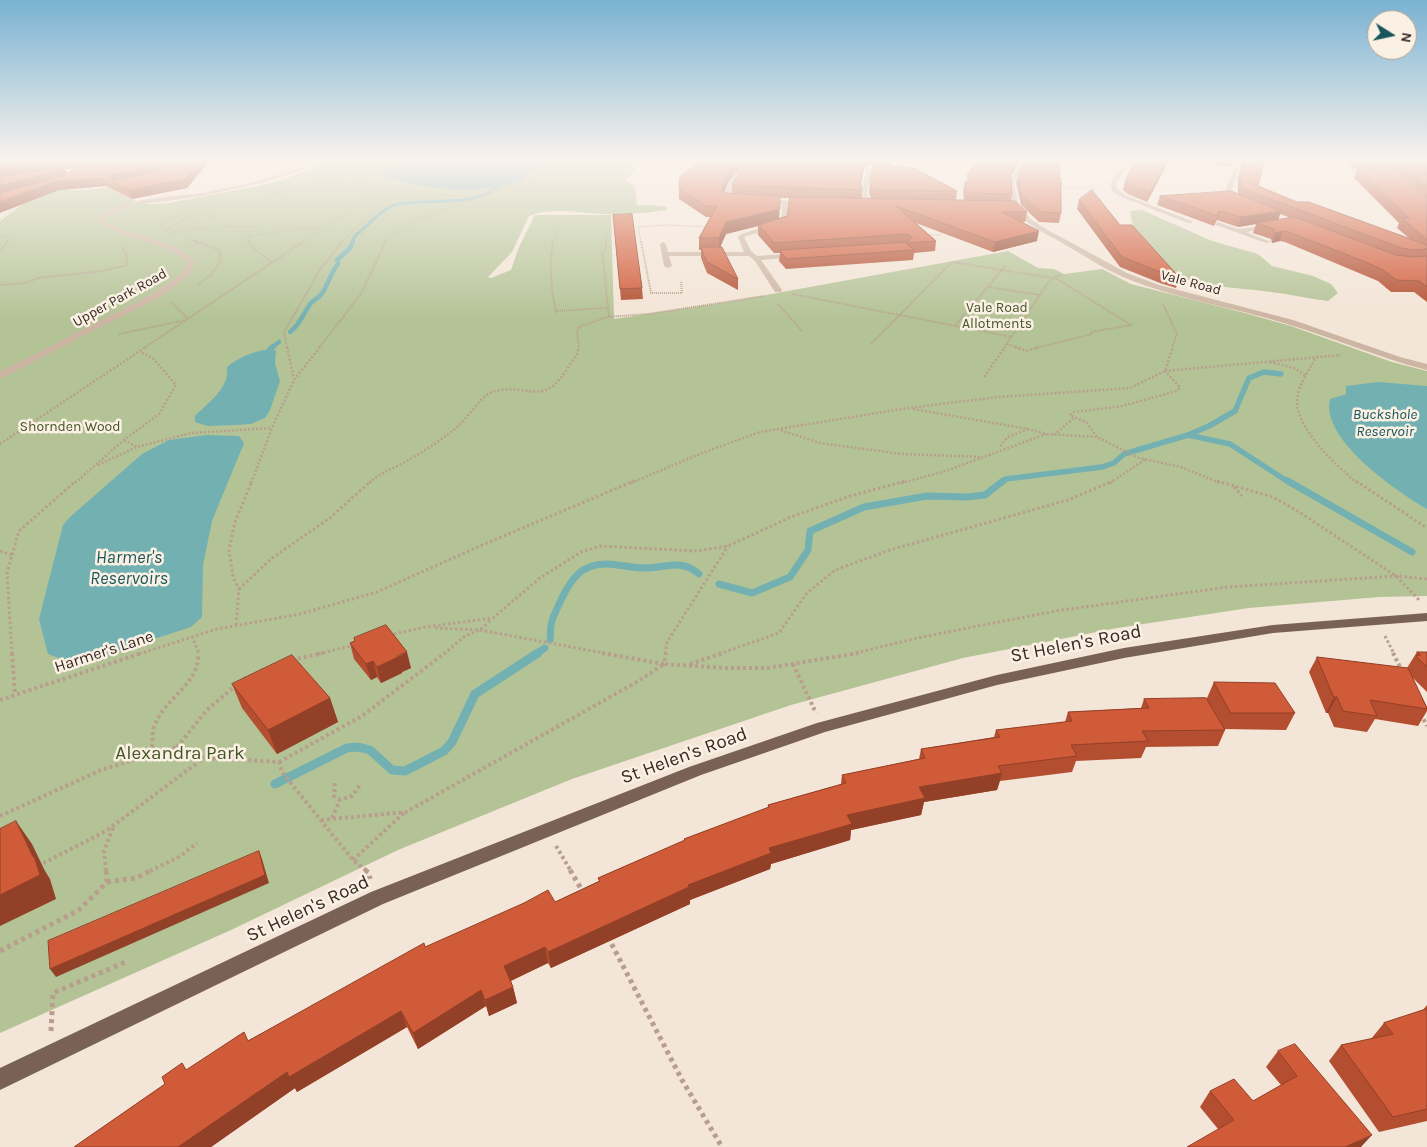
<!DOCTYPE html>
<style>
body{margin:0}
#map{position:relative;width:1427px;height:1147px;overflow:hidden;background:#f3e5d7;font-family:Karla,sans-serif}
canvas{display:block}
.north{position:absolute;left:1367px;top:10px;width:50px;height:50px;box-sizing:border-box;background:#faf0e3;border:1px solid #aca197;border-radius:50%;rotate:100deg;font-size:14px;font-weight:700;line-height:20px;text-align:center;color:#362a25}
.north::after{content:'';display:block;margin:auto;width:18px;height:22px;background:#17565a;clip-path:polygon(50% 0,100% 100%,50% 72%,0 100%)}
</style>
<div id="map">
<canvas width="1427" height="1147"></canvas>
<div class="north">N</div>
</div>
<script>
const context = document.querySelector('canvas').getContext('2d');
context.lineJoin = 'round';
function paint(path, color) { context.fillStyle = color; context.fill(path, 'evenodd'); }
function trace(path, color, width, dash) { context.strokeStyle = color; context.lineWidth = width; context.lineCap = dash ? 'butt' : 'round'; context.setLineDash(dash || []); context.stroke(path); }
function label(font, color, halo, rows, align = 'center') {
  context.font = font + ' Karla,sans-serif'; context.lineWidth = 5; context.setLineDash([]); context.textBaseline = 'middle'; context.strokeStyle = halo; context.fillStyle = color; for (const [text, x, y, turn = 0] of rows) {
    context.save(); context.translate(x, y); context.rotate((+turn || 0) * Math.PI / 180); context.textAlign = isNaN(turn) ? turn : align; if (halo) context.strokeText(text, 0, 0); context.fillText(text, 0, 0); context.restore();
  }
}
paint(new Path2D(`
 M 328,158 L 645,158 L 626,180 L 635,187 L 637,205 L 666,206 L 667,210 C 646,213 624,215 602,214 C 577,213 553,207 529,216 L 512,252 L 488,277 L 491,278 L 511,270 L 519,247 L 535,215 L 611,215 L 614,319 L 733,301 L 1008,251 L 1038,268 L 1054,269 L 1064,274 L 1102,269 L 1131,284 L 1245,313 L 1291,326 L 1392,362 L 1427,371 L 1427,596 L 1379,597 L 1249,608 L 1117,628 L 963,658 L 791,705 L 572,779 L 398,850 L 231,930 L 0,1033 L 0,221 L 24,203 L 47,190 L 88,190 L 108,187 L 135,201 L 148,204 L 169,203 L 258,186 L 288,178 L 315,167 Z
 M 1142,210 L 1212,241 L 1258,254 L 1272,266 L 1313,276 L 1331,284 L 1338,293 L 1328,301 C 1309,299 1290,294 1271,292 C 1228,286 1176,288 1144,254 C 1137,246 1132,222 1130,211 Z`), '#b4c396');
paint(new Path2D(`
 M 410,158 L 547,158 C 539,166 531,176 520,181 C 488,194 410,192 381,172 L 396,162 Z
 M 270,349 L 276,351 L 275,363 L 280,381 L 270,410 L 265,418 L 251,424 L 236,425 L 207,426 L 195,422 L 195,416 C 208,403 230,388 227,367 C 239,357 254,351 270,349 Z
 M 1378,382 L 1427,386 L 1427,509 C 1396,491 1320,439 1330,399 L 1346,394 L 1346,386 Z
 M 207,435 L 239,436 L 244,443 L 212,521 L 203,565 L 202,617 L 191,627 L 86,661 L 72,663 L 48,654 L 39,619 L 63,525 L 70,517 L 142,454 L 169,440 Z`), '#73b0b2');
trace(new Path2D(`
 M 352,242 L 355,236 C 364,229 384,207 394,205 C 422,198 476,208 498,186`), '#73b0b2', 3);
trace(new Path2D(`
 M 290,332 C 301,324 303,313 311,303 C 315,299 320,297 323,292 C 329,282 331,272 338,264 L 337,260 L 350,248 L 353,241
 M 271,348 L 279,342`), '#73b0b2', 4.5);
trace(new Path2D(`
 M 270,349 L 273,347
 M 1188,435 L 1230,444 L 1290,483
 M 1001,483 L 1006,479 L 1102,467 L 1114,463 L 1124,454 L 1188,435 L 1209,426 L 1235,411 L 1249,378 L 1264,372 L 1281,374`), '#73b0b2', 5.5);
trace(new Path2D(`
 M 1288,481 L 1412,552
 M 719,584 L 752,593 L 790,577 L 808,550 L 810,531 L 864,507 L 927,496 L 967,497 L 985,495 L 1003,481
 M 550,640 C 551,634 550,626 552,621 C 554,614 558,607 561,600 C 571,579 581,564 606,564 C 620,564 634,569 648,568 C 669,567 681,559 699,574
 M 536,654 L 545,648`), '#73b0b2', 7);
trace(new Path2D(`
 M 275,784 L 347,748 L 358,747 L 370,750 L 392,770 L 405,771 L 444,751 L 452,742 L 475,694 L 538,653`), '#73b0b2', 9);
trace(new Path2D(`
 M 367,158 L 374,164 L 358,177 L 362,186 L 398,194 L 472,196 L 477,198
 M 318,185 L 315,182 C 323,173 335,169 342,158
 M 1059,187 L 1100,190
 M 267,195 L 314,185 L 390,158
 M 478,198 L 531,178 L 553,158
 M 0,219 L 17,206
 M 219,226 L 257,227 L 247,237 L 249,242
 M 166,230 L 160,225 L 165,220 L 193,211
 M 166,230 C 181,220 195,212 214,215 L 210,219
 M 606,232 L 606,242
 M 173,234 L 190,228 L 209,227
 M 0,235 L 9,238 L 7,242
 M 926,235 L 939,235 L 946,231
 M 248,237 L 292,229 L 321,228
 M 187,239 L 199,242
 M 302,242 L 382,189
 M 342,242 L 350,233 L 398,194
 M 385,242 C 409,218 445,210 477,198
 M 553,242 L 557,233 L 557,226
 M 641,242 L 638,227 L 666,225 L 708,227`), '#b89e8c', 1, [1, 1]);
trace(new Path2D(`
 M 194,241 L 219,250 L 221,260 L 211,275 L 197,285
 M 249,241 L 252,248 L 272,262
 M 553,241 C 549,265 551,289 556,313
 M 606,241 L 606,249 L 602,252 L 609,317
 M 641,241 L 651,293 L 682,293 L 681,281
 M 0,251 L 8,241
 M 0,285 L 26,283 L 38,278 L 102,271 L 127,265 L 126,253 L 121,247
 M 989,287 L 1040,295
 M 792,294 L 1012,337
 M 171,302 L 188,319
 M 778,304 L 803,332
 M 1163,304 L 1177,334 L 1172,348
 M 556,311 L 607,308
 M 955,326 L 1006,265
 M 119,334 L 186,320
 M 871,344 L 952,262 L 1052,278
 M 1007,344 L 1019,348
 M 144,348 L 304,241
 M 287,348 L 284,332 L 321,268 L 343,241
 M 319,348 L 361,294 L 386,241
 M 579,348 L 577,332 L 579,327 L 607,317 L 648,314 L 764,296
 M 1004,348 L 1048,283 L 1056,276 L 1063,275
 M 1036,348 L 1092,334 L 1091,332 L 1131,325 L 1054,277`), '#b89e8c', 2, [1, 1]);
trace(new Path2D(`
 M 287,347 L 294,379
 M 1015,347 L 1027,351 L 1039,347
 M 1315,359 C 1308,372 1297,387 1297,402 C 1298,431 1337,466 1357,483
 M 1270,362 L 1294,368 L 1306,376
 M 1165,371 L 1341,355
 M 984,377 L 1005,347
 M 913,409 L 1028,429 L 1046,434 L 1097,437 L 1139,458 L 1181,467 L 1220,483
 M 777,429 L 820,443 L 902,454 L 983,457
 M 1054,435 L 1074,418
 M 1097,437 L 1087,423 L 1070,415 L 1074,412 L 1122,406 L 1177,391 L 1180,387 L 1165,371
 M 124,440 L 137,447
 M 0,444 L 146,347
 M 1000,446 L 1008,437 L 1028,429
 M 98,465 L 137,447 L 191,433 L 272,428
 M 75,483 L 124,440 L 159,414 L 176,385 L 153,358 L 140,352
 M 251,483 L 272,428 L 294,380 L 320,347
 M 369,483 C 380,473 392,469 405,462 C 423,452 440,441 456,428 C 465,421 482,396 490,393 C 526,379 542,412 569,366 C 573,359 579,355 578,347
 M 631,483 L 702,453 L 760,432 L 908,408 L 999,397 L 1130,388 L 1165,371 L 1173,347
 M 901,483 L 946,471 L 1046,434
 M 1110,483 L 1146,459`), '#b89e8c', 2.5, [2, 2]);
trace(new Path2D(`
 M 1217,481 L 1273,497 L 1296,510 L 1396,576 L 1420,601
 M 1356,481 L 1427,528
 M 1234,487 L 1242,496
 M 0,551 L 12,555
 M 239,589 L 271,559 L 331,517 L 371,481
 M 236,625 L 239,589 L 233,577 L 229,550 L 235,522 L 252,481
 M 435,628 L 480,630 L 609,654
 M 389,635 L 425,627 L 493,618 L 540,578 L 581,552 L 601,546 L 696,551 L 728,546 L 791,517 L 850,496 L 906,481
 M 192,636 L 199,654
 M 1385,636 L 1394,654
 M 12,654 L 7,573 L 19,531 L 76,481
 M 139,654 L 217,629 L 300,614 L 377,592 L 480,546 L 634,481
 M 318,654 L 354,645
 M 444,654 L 465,636 L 480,630 L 491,620
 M 665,654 L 667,642 L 728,546
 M 719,654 L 779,633 L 807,593 L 835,570 L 890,550 L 1068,500 L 1113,481
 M 851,654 L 922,637 L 1055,611 L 1228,587 L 1396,576 L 1427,579`), '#b89e8c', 3, [2.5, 2.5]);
trace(new Path2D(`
 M 12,653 L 15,694
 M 602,653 L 664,664 L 666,653
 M 1393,653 L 1401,669
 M 292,660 L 323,653
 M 690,664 L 723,653
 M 793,664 L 816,713
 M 244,679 L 276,664
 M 0,700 L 142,653
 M 1421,714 L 1427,726
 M 177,747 L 207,710 L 235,686
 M 152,753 C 153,743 151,731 156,722 C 168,696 200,683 198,653
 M 279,762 L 362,716 L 445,653
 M 335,783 L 334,796 L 340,800
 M 0,816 L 101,770 L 177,747 L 204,758 L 279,762 L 282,772 L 353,860 L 367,871
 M 332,818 L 340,800 L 352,796 L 360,785
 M 321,820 L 406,812 L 642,679 L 664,664 L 726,668 L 767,668 L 859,653
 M 556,846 L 571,871
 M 353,860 L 405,812
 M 38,866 L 106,831 L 204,758
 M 106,871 L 104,851 L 114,825
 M 150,871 L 179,857 L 197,843`), '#b89e8c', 4, [3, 3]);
trace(new Path2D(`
 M 365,870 L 369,873 L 370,879
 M 570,870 L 583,892
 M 107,882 L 136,878 L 152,870
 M 608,937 L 682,1080 L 722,1147
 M 0,951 L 79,910 L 107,882 L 106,870
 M 51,1031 L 53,993 L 128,961`), '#b89e8c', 5, [4, 4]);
paint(new Path2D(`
 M 310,158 L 315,158 L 309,166 L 302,170 L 265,182 L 197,197 L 134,205 L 103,217 L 103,219 C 131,240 171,236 195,262 L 188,276 L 160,297 L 0,379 L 0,372 L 154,293 L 182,273 L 187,262 C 162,239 125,242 98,221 L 98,215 C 128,198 161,198 194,194 C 222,190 250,184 277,175 C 289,172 302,169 310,158 Z
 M 751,158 L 756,158 C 745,171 734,181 729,199 L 739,201 L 736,203 L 724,201 C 723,185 739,169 751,158 Z
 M 901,158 L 907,158 L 901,167 L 898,165 Z
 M 1024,158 L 1029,158 L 1016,177 L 1014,183 L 1019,206 L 1032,220 L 1046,229 L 1127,273 L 1159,285 L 1293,320 L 1400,357 L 1427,364 L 1427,370 C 1379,358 1334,338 1287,324 C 1233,307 1175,299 1123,277 C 1100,267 1079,252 1057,240 C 1044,233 1018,220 1013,206 C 1004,184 1011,176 1024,158 Z
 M 1128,158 L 1133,158 L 1116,184 L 1117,189 L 1125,195 L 1192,221 L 1192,223 L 1188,223 L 1121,197 L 1112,191 L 1110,184 Z
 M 1236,158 L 1242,158 L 1231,193 L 1241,200 L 1239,203 L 1227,197 L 1225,193 Z
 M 869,166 L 872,168 L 867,193 L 871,204 L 868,206 C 857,197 864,180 866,168 Z
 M 764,200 L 806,201 L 809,203 L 806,205 L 788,204 L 786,224 L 744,237 L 751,251 L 757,256 L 796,253 L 799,255 L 796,257 L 761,260 L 782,290 L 781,292 L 775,292 L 755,261 L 749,256 L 669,256 L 672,266 L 668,268 L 664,266 L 660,244 L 663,242 L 666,244 L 668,252 L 744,252 L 738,237 L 741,234 L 781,222 L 782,204 L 762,203 Z
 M 1218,222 L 1238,229 L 1273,225 L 1273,227 L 1246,232 L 1271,242 L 1266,243 L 1216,225 L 1216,223 Z`), '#ccb5a2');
paint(new Path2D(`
 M 1427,613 L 1427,621 L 1273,633 L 1124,658 L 997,685 L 825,732 L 701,775 L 383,904 L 0,1090 L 0,1068 L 371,892 L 689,767 L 817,723 L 997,675 L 1124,648 L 1273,625 Z`), '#796155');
paint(new Path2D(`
 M 0,158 L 212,158 L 187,188 L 132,199 L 106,186 L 59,190 ZM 73,168 L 77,168 L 67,174 L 65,169 Z
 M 705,158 L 749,158 L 729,181 L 724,192 L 726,193 L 732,193 L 732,185 L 750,158 L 896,158 L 889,166 L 957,191 L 956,200 L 964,200 L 963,191 L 965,182 L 967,182 L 968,173 L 982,158 L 1022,158 L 1011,176 L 1012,194 L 1011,201 L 1027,212 L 1025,222 L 1022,222 L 1037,241 L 993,252 L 916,223 L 936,241 L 935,251 L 914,253 L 913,260 L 786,269 L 779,261 L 780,253 L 774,253 L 758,235 L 758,226 L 726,234 L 720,247 L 738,279 L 738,290 L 707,273 L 701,258 L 701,250 L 699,250 L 699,238 L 710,217 L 706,217 L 679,199 L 679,188 ZM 870,164 L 873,167 L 870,182 L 869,193 L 871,199 L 862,199 L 862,190 L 861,184 L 864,168 ZM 780,198 L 790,198 L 787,216 L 779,218 Z
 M 1027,158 L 1064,158 L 1061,163 L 1060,170 L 1059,170 L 1061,213 L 1059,223 L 1039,222 L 1021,205 L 1016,183 L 1018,174 Z
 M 1138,158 L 1176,158 L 1175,159 L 1170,159 L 1147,202 L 1128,194 L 1123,190 L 1125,181 Z
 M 1213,158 L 1234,158 L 1232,167 L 1212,164 Z
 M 1342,158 L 1424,158 L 1424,159 L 1427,162 L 1427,302 L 1414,292 L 1391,292 L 1378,281 L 1285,242 L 1280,241 L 1272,243 L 1271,239 L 1253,233 L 1256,224 L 1238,227 L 1217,220 L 1214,226 L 1157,205 L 1160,196 L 1238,194 L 1238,177 L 1244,159 L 1258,186 L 1297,202 L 1410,239 L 1397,228 L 1399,223 L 1354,178 L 1357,170 ZM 1280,214 L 1291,218 L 1278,220 Z
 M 1079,200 L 1120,225 L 1179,277 L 1176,288 L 1160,283 L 1120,267 L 1077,209 Z
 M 614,224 L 642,288 L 643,299 L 621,300 Z
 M 354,638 L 411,668 L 402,672 L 402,673 L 381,683 L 377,677 L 371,680 L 354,659 L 350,643 L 355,641 Z
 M 1417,652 L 1427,652 L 1427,692 L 1412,677 L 1427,708 L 1427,711 L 1418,726 L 1375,719 L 1367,732 L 1334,727 L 1328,713 L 1326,713 L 1309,672 L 1317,657 L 1407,668 Z
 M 1214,682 L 1295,713 L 1286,730 L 1224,729 L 1225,730 L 1218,746 L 1146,747 L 1141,758 L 1076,761 L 1072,772 L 1000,781 L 997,790 L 924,802 L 921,815 L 851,830 L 850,840 L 771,864 L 770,869 L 690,900 L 690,904 L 551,968 L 548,963 L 511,981 L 513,987 L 517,1003 L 489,1016 L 486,1006 L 418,1049 L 407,1027 L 297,1092 L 295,1088 L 211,1147 L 74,1147 L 165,1084 L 182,1063 L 186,1070 L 249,1040 L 425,947 L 555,902 L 599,881 L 598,878 L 684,841 L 684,839 L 768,808 L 768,805 L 841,784 L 842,775 L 919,759 L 921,749 L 994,737 L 996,730 L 1065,722 L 1068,712 L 1141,708 L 1144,699 L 1207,698 Z
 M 232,684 L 330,698 L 338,722 L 277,754 L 242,708 Z
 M 1427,1005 L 1427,1121 L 1379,1132 L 1329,1061 L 1341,1045 L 1371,1039 L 1384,1023 L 1423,1010 Z
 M 1278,1051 L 1361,1147 L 1218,1129 L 1200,1107 L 1210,1091 L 1253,1101 L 1281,1085 L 1266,1067 Z`), '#b34e30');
paint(new Path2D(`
 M 78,158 L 96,158 L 80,167 L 65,169 L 68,175 L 0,196 L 0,169 Z
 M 160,158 L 169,158 L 156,174 L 116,184 L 109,178 L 110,175 Z
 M 203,158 L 212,158 L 187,188 L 132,199 L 129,190 Z
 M 740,158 L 749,158 L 729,181 L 721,201 L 721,190 L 729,170 Z
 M 865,158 L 871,158 L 870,164 L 864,168 L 859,193 L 860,182 Z
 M 888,158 L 896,158 L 881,176 L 882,166 Z
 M 1018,158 L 1022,158 L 1008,179 L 1010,170 Z
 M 1168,158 L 1170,158 L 1147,202 L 1150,192 Z
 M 102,178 L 106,186 L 59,190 L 0,213 L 0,202 L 56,181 Z
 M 780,196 L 779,221 L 759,225 L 758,226 L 726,234 L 719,250 L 719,238 L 726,222 Z
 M 1220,211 L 1217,220 L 1216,222 L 1218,216 L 1217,213 Z
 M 1281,211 L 1278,221 L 1257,223 L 1256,224 L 1238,227 L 1241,217 Z
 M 1039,231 L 1037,241 L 993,252 L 995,242 Z
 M 1283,231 L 1280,241 L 1272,243 L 1275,233 Z
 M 407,652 L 411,668 L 402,672 L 402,673 L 381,683 L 377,667 Z
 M 373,661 L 377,677 L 371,680 L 366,664 Z
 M 1334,697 L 1337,697 L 1328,713 L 1326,713 Z
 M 330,698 L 338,722 L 277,754 L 268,730 Z
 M 1002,773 L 997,790 L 924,802 L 921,815 L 851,830 L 850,840 L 771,864 L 770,869 L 690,900 L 690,904 L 551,968 L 548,952 L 688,885 L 769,848 L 847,815 L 919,787 Z
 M 16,821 L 32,844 L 45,871 L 50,879 L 56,899 L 0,926 L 0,895 L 33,857 Z
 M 259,851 L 262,859 L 269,883 L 56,977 L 50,969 Z
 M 545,947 L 548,963 L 508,982 L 504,966 Z
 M 513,987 L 517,1003 L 489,1016 L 485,1000 Z
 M 481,990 L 486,1006 L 418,1049 L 413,1033 Z
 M 401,1011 L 407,1027 L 297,1092 L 295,1088 L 211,1147 L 178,1147 L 287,1072 Z
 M 1372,1135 L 1361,1147 L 1345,1147 Z`), '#924027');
const building = new Path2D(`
 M 0,158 L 78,158 L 0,169 Z
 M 93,158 L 160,158 L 153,166 L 110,175 L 109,178 L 114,181 L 159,171 L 170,158 L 203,158 L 184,179 L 129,190 L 102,178 L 56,181 L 0,202 L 0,193 L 63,176 Z
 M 705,158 L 740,158 L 729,170 L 721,190 L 726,193 L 780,196 L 780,209 L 726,222 L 719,238 L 699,238 L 717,206 L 706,206 L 679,188 L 680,177 Z
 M 750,158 L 865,158 L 860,182 L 862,190 L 732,185 L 741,169 Z
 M 875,158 L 888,158 L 882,166 L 912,167 L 957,191 L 873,190 L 870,182 Z
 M 982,158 L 1018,158 L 1010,170 L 1012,194 L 966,193 L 965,182 L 968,182 L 968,173 Z
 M 1027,158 L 1048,158 L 1061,172 L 1058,178 L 1061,178 L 1061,213 L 1041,212 L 1022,196 L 1018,174 Z
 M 1052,158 L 1062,158 L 1062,162 Z
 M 1138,158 L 1168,158 L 1150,192 L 1131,185 L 1125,181 L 1130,171 Z
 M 1244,158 L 1265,158 L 1258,186 L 1297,202 L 1309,202 L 1427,245 L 1427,249 L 1413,250 L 1401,248 L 1241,188 L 1241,168 Z
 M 1357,158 L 1386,158 L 1427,197 L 1427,240 L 1402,218 L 1409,218 L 1357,169 L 1373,170 Z
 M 1396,158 L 1423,158 L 1427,162 L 1427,187 Z
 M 64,167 L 58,171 L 0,186 L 0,177 Z
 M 1092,190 L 1120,225 L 1132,225 L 1179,277 L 1163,273 L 1122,257 L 1079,200 Z
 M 1231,191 L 1281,211 L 1241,217 L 1220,211 L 1217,213 L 1218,216 L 1160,196 Z
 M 790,197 L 1015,201 L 1027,212 L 1002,212 L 1039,231 L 995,242 L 896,206 L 936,241 L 906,243 L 914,250 L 786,259 L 780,250 L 907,242 L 912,237 L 907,234 L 774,243 L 759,225 L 787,216 Z
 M 632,214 L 642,288 L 620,289 L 613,215 Z
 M 1295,217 L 1396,255 L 1413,257 L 1427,256 L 1427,287 L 1419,281 L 1396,280 L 1383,270 L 1368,263 L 1289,232 L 1283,231 L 1275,233 L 1274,229 L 1257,223 Z
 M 701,247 L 722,247 L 738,279 L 707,262 Z
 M 386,625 L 407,652 L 397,656 L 398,657 L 377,667 L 373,661 L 366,664 L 350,643 L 355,641 L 354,638 Z
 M 1417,652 L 1427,652 L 1427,667 L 1416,656 L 1420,655 Z
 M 292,655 L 330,698 L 268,730 L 232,684 Z
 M 1317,657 L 1408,668 L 1427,708 L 1427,709 L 1370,700 L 1377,716 L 1343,711 L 1337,697 L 1334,697 Z
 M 1214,682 L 1275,683 L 1295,713 L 1231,713 Z
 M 1206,698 L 1225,730 L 1142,731 L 1148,741 L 1071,745 L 1077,756 L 998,766 L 1002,773 L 919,787 L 925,798 L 847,815 L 852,824 L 769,848 L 771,853 L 688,885 L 689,887 L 548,952 L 545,947 L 504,966 L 513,987 L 485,1000 L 481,990 L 413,1033 L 401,1011 L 289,1077 L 287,1072 L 178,1147 L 74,1147 L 165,1084 L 162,1077 L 182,1063 L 186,1070 L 244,1032 L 248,1041 L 424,943 L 425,947 L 524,903 L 548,890 L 555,902 L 600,881 L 598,878 L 685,840 L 684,839 L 769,807 L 768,805 L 846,783 L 842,775 L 925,758 L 921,749 L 1000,737 L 996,730 L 1072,721 L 1068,712 L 1149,708 L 1144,699 Z
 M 16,821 L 33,857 L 34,856 L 40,875 L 0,895 L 0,829 Z
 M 259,851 L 265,875 L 50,969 L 48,941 Z
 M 1427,1009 L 1427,1109 L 1393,1117 L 1341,1045 L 1393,1034 L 1384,1023 Z
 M 1295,1044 L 1372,1135 L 1345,1147 L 1187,1147 L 1234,1120 L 1210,1091 L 1234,1079 L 1253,1101 L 1297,1076 L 1278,1051 Z`);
paint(building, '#d05b38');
trace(building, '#924027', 1);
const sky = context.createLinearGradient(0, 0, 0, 319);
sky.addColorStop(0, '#79b2d2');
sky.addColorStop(0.5, '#faf3ed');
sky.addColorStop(1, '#faf3ed00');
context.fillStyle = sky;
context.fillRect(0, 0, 1427, 319);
label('14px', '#362a25', '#faf0e3', [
 ["Vale Road",1191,283,15],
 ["Upper Park Road",120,298,-29]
]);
label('14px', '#455627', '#faf0e3', [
 ["Vale Road",997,308],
 ["Allotments",997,324],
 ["Shornden Wood",70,427]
]);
label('italic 15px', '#17565a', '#faf0e3', [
 ["Buckshole",1385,415],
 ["Reservoir",1385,432]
]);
label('16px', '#362a25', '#faf0e3', [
 ["Harmer's Lane",104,652,-18]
]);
label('italic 18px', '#17565a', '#faf0e3', [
 ["Harmer's",129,558],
 ["Reservoirs",129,579]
]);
label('19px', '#362a25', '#faf0e3', [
 ["St Helen's Road",1076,644,-11],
 ["St Helen's Road",684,756,-20],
 ["St Helen's Road",308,909,-25]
]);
label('19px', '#455627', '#faf0e3', [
 ["Alexandra Park",180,754]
]);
</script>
